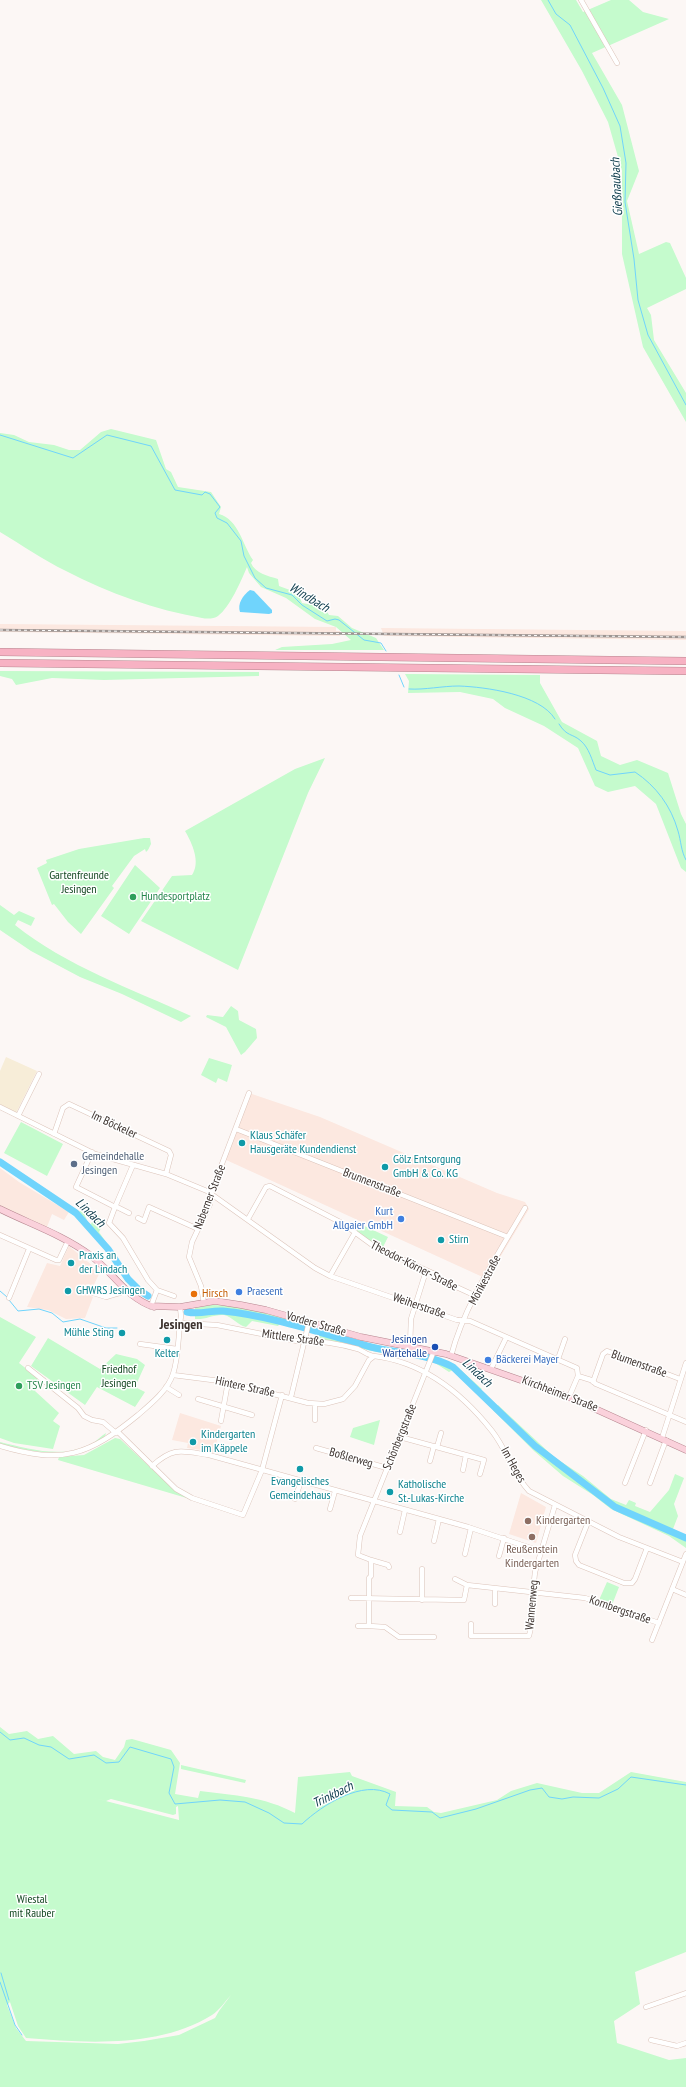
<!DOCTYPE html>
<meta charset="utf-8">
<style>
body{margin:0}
canvas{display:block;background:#fcf7f5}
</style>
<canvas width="686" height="2087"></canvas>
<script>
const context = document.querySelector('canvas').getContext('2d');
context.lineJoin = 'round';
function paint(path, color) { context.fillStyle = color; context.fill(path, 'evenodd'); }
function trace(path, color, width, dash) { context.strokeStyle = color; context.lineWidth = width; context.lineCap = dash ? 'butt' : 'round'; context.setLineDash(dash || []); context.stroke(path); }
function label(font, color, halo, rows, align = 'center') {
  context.font = font + ' "PT Sans Narrow",sans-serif'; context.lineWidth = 3; context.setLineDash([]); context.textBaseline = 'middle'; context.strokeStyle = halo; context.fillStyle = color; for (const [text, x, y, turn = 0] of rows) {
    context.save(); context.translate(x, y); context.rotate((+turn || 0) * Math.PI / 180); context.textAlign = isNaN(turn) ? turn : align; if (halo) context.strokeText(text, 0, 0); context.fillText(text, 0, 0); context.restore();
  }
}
paint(new Path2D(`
 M 6,1057 L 37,1071 L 16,1113 L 0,1105 L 0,1071 Z`), '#f7edd8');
paint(new Path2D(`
 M 0,624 L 336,627 L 336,631 L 340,631 L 340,636 L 0,632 Z
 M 381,628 L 686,631 L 686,640 L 384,636 Z
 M 249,1093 L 320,1117 L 497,1193 L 525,1202 L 529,1209 L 487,1279 L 224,1159 Z
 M 0,1168 L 19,1182 L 69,1212 L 64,1220 L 52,1214 L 47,1227 L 0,1206 Z
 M 69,1246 L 100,1272 L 89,1295 L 93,1297 L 85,1318 L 66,1319 L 48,1310 L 27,1307 L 47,1263 L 60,1266 Z
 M 180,1413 L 221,1426 L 213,1455 L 209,1454 L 209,1451 L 187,1448 L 188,1443 L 172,1440 Z
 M 521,1493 L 546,1507 L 536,1543 L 509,1534 Z`), '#fce8e0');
paint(new Path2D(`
 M 541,0 L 576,0 L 583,12 L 611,0 L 629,0 L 643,12 L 669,19 L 592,53 L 622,105 L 639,171 L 627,201 L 639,254 L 666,242 L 670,243 L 686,278 L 686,289 L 647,308 L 651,315 L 654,340 L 686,393 L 686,422 L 643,347 L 622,254 L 622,171 L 608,122 L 582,71 Z
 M 111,429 L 156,440 L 166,469 L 171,472 L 178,487 L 211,492 L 221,507 L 219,514 C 239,520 242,544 253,560 L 251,563 C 255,573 268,576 278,579 L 279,586 L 298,593 L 302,603 L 324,607 L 329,615 L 338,616 L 352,628 L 376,638 L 384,650 L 275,650 L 282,647 L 332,644 L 351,640 L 336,627 L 315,619 L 286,598 L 261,587 L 249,573 L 247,567 C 241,581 230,607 218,616 C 214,619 207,619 202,618 C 156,610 108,593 66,571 C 43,560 22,545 0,532 L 0,433 L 14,435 L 29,442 L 54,445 L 69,450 L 80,450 L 101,432 Z
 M 0,671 L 259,672 L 259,676 L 104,680 L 52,678 L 16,685 L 12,679 L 0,676 Z
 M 405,674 L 540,675 L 540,683 L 562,722 L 597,741 L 601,756 L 620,765 L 637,760 L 668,773 L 681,814 L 686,824 L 686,872 L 681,868 L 656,804 L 635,786 L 608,792 L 595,786 L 578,748 L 544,726 L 505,708 L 493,699 L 460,692 L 408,693 L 409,681 Z
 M 325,758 L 308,793 L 238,970 L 141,921 L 172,876 L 192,875 C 201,862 192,843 185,831 L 295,769 Z
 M 144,838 L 150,838 L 151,844 L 148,850 L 146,852 L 145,849 L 134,856 L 112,886 L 114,888 L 81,934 L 68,922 L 54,904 L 52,905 L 37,868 L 47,863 L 46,860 L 79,849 Z
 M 135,865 L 160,888 L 129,934 L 101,916 Z
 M 0,905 L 14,915 L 19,911 L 35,918 L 31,926 L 18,920 L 15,925 C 66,966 132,989 191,1016 L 181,1022 L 122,994 L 80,977 L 31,951 L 0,930 Z
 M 231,1006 L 238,1011 L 239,1020 L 256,1029 L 257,1038 L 245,1052 L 241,1055 L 226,1027 L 206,1017 L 207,1015 L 223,1017 Z
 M 209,1058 L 232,1065 L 227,1082 L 218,1078 L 216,1083 L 201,1075 Z
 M 21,1122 L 63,1144 L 47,1176 L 4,1153 Z
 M 83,1210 L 88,1223 L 91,1224 L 96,1214 L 100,1217 L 99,1222 L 103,1224 L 99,1232 L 130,1277 L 142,1288 L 141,1290 L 129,1278 L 109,1249 L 77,1212 Z
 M 360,1224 L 388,1237 L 382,1249 L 355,1233 Z
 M 212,1305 C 243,1305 273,1315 302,1323 L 303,1327 L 282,1321 L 278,1326 L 252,1321 L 246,1327 C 237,1325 233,1317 224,1315 C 214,1314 205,1320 195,1319 L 195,1308 Z
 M 0,1317 L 36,1337 L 19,1363 L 42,1381 L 35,1391 L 59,1413 L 53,1421 L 60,1426 L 53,1449 L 14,1443 L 0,1438 Z
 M 319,1334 L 378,1350 L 379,1346 L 425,1355 L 428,1359 L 377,1352 L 318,1339 Z
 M 48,1338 L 100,1369 L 116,1354 L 137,1359 L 145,1365 L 135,1387 L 145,1392 L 135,1407 L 97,1387 L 85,1405 L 31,1366 Z
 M 439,1359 L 454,1364 L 482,1389 L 477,1393 L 453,1370 L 449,1372 L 435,1363 Z
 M 498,1405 L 554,1457 L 583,1476 L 611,1499 L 626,1505 L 629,1500 L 636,1503 L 635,1506 L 650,1512 L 669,1490 L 675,1474 L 684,1478 L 674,1504 L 678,1516 L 673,1529 L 686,1536 L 686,1548 L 669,1536 L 611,1509 L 593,1495 L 563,1476 L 534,1451 L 493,1410 Z
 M 380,1420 L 374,1445 L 350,1437 L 353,1428 Z
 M 106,1433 C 105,1438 100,1440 95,1442 C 63,1459 33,1452 0,1444 L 0,1442 C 29,1449 63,1459 91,1444 C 97,1441 101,1436 106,1433 Z
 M 115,1438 L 120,1439 L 167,1483 L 190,1499 L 58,1460 L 59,1457 L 84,1455 Z
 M 607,1582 L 619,1587 L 612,1605 L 599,1600 Z
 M 0,1727 L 9,1734 L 27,1731 L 38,1739 L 53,1736 L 74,1754 L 96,1751 L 103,1757 L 115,1760 L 124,1747 L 126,1740 L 132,1739 L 171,1750 L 180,1763 L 175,1794 L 198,1798 L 200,1791 C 234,1795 265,1797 295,1813 L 298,1777 L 350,1772 L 352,1776 L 396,1792 L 395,1806 L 427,1807 L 434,1812 L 441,1813 L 497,1800 L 511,1791 L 537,1783 L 582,1793 L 599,1793 L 631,1772 L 686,1782 L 686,1952 L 635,1972 L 640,2004 L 614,2021 L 617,2043 L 669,2060 L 686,2058 L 686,2087 L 0,2087 ZM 75,1793 L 106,1801 L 111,1799 L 173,1815 L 176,1814 L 176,1807 L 178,1806 L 179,1820 ZM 231,1995 L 219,2011 L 229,2019 L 219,2011 L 215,2018 L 179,2035 L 144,2041 L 118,2044 L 26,2041 L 16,2028 L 7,2005 L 10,2002 L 18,2026 L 26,2038 C 87,2043 159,2048 212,2015 C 220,2010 225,2001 231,1995 Z
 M 181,1765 L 246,1780 L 245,1783 L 181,1769 Z`), '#c5fbcd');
paint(new Path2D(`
 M 250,590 L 254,591 L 272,610 L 272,613 L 269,614 L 240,612 C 237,604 243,595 250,590 Z`), '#70d4fc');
trace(new Path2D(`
 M 548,0 L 556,14 L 570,25 L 603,88 L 620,126 L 626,163 L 625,202 L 634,259 L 638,300 L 648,335 L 686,405
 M 0,435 L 73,458 L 107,435 L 151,446 L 175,490 L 202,495 L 205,492 L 210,494 L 220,507 L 215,513 L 217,518 L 227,523 L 241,541 L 244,556 L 255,578 L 266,588 L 292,595 L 302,605 L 327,621 L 335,619 L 339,620 L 364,640 L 381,643 L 386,651
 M 399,675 L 404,687
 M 409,689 C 425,690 442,686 459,686 C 485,687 540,694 555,719
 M 559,724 C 567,737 572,733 581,741 C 589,748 592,760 596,770 L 610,775 L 635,772 C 656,786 671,806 678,831 C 681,841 681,851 686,860
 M 0,1291 L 7,1297
 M 9,1300 L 18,1311 L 39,1309 L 52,1313 L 63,1322 L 80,1319 L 106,1328 L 117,1328
 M 0,1732 L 10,1740 L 24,1738 L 39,1745 L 51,1747 L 69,1759 L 94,1755 L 106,1763 L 119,1762 L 130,1747 L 171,1759 L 174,1767 L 169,1793 L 175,1804 L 220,1800 L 245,1802 L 269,1813 L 284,1823 L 302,1824 C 322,1805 363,1779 390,1794 L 386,1805 L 392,1810 L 432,1812 L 440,1818 L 476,1809 L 530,1790 L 542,1788 L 549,1797 L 562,1799 L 573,1797 L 599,1798 L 618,1789 L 631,1777 L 686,1785
 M 1,1973 L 9,2000
 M 0,1982 L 15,2025 L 22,2035`), '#70d4fc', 1);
trace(new Path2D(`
 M 0,1162 L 76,1213 L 108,1249 L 128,1279 L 139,1290 L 148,1296
 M 187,1312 C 200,1315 211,1310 223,1311 C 273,1316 323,1334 371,1347 C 399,1354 426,1353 453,1367 L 535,1446 L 615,1507 L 686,1538`), '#70d4fc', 7);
const minor = new Path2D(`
 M 581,0 L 617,63
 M 0,1107 L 95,1154 L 166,1174 L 207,1191 L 315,1268 L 330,1276 L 457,1320 L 470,1321 L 577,1368 L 578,1376 L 591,1380 L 596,1384 L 686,1422
 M 18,1116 L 39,1074
 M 236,1129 L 508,1237
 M 54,1134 L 63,1108 L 69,1104 L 169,1151 L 171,1155 L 166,1174
 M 92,1152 L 76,1187 L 115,1207 L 109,1223 L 123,1238 L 148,1280 L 157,1290 L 174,1296
 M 115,1206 L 129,1213
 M 115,1207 L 133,1165
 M 138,1218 L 144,1221 L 149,1207 L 198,1229
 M 248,1219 L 266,1187 L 270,1186 L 342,1223 L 375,1247 L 437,1275 L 439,1279 L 476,1296
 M 0,1235 L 56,1260 L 59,1260 L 68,1241
 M 330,1276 L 354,1234
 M 90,1292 L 106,1297 L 126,1291
 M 9,1298 L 29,1249
 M 204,1303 L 201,1286 L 189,1257 L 192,1242 L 210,1204 L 212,1190 L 249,1093
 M 151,1306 L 157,1290
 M 180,1323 L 217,1325 L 297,1341 C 317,1340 339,1344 358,1349 C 363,1351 369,1356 374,1356 C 423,1362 462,1393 492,1431 C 507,1450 513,1474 529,1491 L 619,1537 L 683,1562
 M 140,1344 L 177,1349
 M 410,1346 L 411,1319 L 426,1271
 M 451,1356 C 465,1303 498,1255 525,1208
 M 558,1359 L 565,1339
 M 28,1368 L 78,1408 L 84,1416 L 92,1420 L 103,1422 L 116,1433
 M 491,1369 L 506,1338
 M 173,1375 L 228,1382 L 308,1403 L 324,1404 L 343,1399 L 355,1386 L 369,1360 L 373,1357
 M 593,1382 L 603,1354 L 607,1351 L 680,1379
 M 166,1387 L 179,1395
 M 291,1397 L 309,1322
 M 569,1397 L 578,1376
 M 198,1399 L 252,1415
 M 315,1404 L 315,1420
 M 221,1421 L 228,1382
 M 118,1432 L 176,1489 L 192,1498 L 243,1515 L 262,1470 L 282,1395
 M 400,1437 L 484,1460 L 480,1474
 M 662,1438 L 686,1363
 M 0,1446 C 63,1465 89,1455 138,1415 C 151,1404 168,1390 173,1374 C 179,1356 178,1335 181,1316 L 180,1307
 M 437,1447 L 441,1433
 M 316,1448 L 387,1468
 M 430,1461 L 434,1446
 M 152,1466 C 174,1446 182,1451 209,1455 L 468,1527 L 540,1551
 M 463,1470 L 466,1455
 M 625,1483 L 646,1430
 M 650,1483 L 666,1440
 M 295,1499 L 301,1481
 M 330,1509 L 335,1491
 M 588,1522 L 575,1555 L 576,1561 L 579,1565 L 624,1583 L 632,1583 L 635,1579 L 647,1548
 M 400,1532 L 405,1510
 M 434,1541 L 439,1519
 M 465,1554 L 471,1528
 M 499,1556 L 504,1538
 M 371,1560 L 388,1565 L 389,1567
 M 422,1569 L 422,1600
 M 455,1579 L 467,1585
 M 495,1589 L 495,1604
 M 672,1589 L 686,1595
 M 351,1598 L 464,1600 L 467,1585 L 585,1598 L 659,1623
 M 471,1624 L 471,1636 L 529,1636 L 532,1623 L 530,1619 L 535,1572 L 555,1505
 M 358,1626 L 369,1626
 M 434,1637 L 399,1637 L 385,1627 L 369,1626 L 369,1578 L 371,1576 L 371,1560 L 358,1555 L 360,1536 L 434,1351
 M 652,1640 L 686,1554
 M 646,2007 L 686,1993
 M 651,2040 L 677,2046 L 686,2043`);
const major = new Path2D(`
 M 0,1209 C 30,1224 63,1235 90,1255 C 113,1272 126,1298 154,1307
 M 151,1306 L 180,1307 L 215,1301 L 241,1305 L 266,1310 L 361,1337 L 446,1354 L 569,1397 L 686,1450`);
const highway = new Path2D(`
 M 0,652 L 686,661
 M 0,663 L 686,671`);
trace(minor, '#dcc4ba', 5.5);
trace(major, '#b6868f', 7);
trace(highway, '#b6868f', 8);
trace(minor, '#fff', 4.5);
trace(major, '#fad1db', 6);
trace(highway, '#f7b2c3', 7);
const rail = new Path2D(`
 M 0,630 L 686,637`);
trace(rail, '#9c9491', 2.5);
trace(rail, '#fff', 1, [3]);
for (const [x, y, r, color] of [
 [133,897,4,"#2e9e5b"],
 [242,1143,4,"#0f9aa8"],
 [74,1164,4,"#5c6f8a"],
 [385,1167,4,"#0f9aa8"],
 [401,1219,4,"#3f7fe0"],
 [441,1240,4,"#0f9aa8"],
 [71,1263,4,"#0f9aa8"],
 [68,1291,4,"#0f9aa8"],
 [239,1292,4,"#3f7fe0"],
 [194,1294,4,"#e8710a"],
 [122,1333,4,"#0f9aa8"],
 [167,1340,4,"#0f9aa8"],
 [435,1347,4,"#1a4fb4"],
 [488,1360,4,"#3f7fe0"],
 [19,1386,4,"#2e9e5b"],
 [193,1442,4,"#0f9aa8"],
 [300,1469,4,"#0f9aa8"],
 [390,1492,4,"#0f9aa8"],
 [528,1521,4,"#8d6e63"],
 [532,1537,4,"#8d6e63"]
]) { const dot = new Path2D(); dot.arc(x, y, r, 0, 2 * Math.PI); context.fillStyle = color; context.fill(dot); trace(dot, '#fff', 1.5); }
label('12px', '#124620', '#fff', [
 ["Gartenfreunde",79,876],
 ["Jesingen",79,890],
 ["Friedhof",119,1370],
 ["Jesingen",119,1384],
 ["Wiestal",32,1900],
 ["mit Rauber",32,1914]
]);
label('12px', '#27864d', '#fff', [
 ["Hundesportplatz",141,897],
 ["TSV Jesingen",27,1386]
], 'left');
label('12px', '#3d332f', '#fff', [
 ["Im Böckeler",114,1125,25],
 ["Brunnenstraße",372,1183,21],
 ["Naberner Straße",210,1197,-69],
 ["Theodor-Körner-Straße",414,1266,27],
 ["Mörikestraße",485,1280,-62],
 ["Weiherstraße",419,1306,19],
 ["Vordere Straße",316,1324,16],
 ["Mittlere Straße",293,1338,8],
 ["Blumenstraße",639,1364,20],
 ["Hintere Straße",245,1387,12],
 ["Kirchheimer Straße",560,1394,21],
 ["Schönbergstraße",400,1437,-68],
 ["Boßlerweg",351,1458,16],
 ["Im Heges",513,1465,61],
 ["Wannenweg",532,1605,-85],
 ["Kornbergstraße",620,1610,19]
]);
label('12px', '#0d838f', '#fff', [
 ["Klaus Schäfer",250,1136],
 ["Hausgeräte Kundendienst",250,1150],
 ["Gölz Entsorgung",393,1160],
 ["GmbH & Co. KG",393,1174],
 ["Stirn",449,1240],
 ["Praxis an",79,1256],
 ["der Lindach",79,1270],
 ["GHWRS Jesingen",76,1291],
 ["Mühle Sting",114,1333,"right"],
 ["Kelter",167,1354,"center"],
 ["Kindergarten",201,1435],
 ["im Käppele",201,1449],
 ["Evangelisches",300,1482,"center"],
 ["Gemeindehaus",300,1496,"center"],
 ["Katholische",398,1485],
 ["St.-Lukas-Kirche",398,1499]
], 'left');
label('12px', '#4e5e75', '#fff', [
 ["Gemeindehalle",82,1157],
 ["Jesingen",82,1171]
], 'left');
label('12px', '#366cbe', '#fff', [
 ["Kurt",393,1212,"right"],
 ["Allgaier GmbH",393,1226,"right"],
 ["Praesent",247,1292],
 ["Bäckerei Mayer",496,1360]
], 'left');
label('12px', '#c56008', '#fff', [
 ["Hirsch",202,1294]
], 'left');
label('12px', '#164399', '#fff', [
 ["Jesingen",427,1340],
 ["Wartehalle",427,1354]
], 'right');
label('12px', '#785e54', '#fff', [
 ["Kindergarten",536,1521],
 ["Reußenstein",532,1550,"center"],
 ["Kindergarten",532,1564,"center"]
], 'left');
label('italic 13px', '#0b3a4a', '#fff', [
 ["Gießnaubach",617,187,-93],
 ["Windbach",309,598,31],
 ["Lindach",90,1213,44],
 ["Lindach",477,1373,43],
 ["Trinkbach",333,1795,-26]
]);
label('bold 14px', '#3d332f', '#fff', [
 ["Jesingen",181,1325]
]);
</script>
